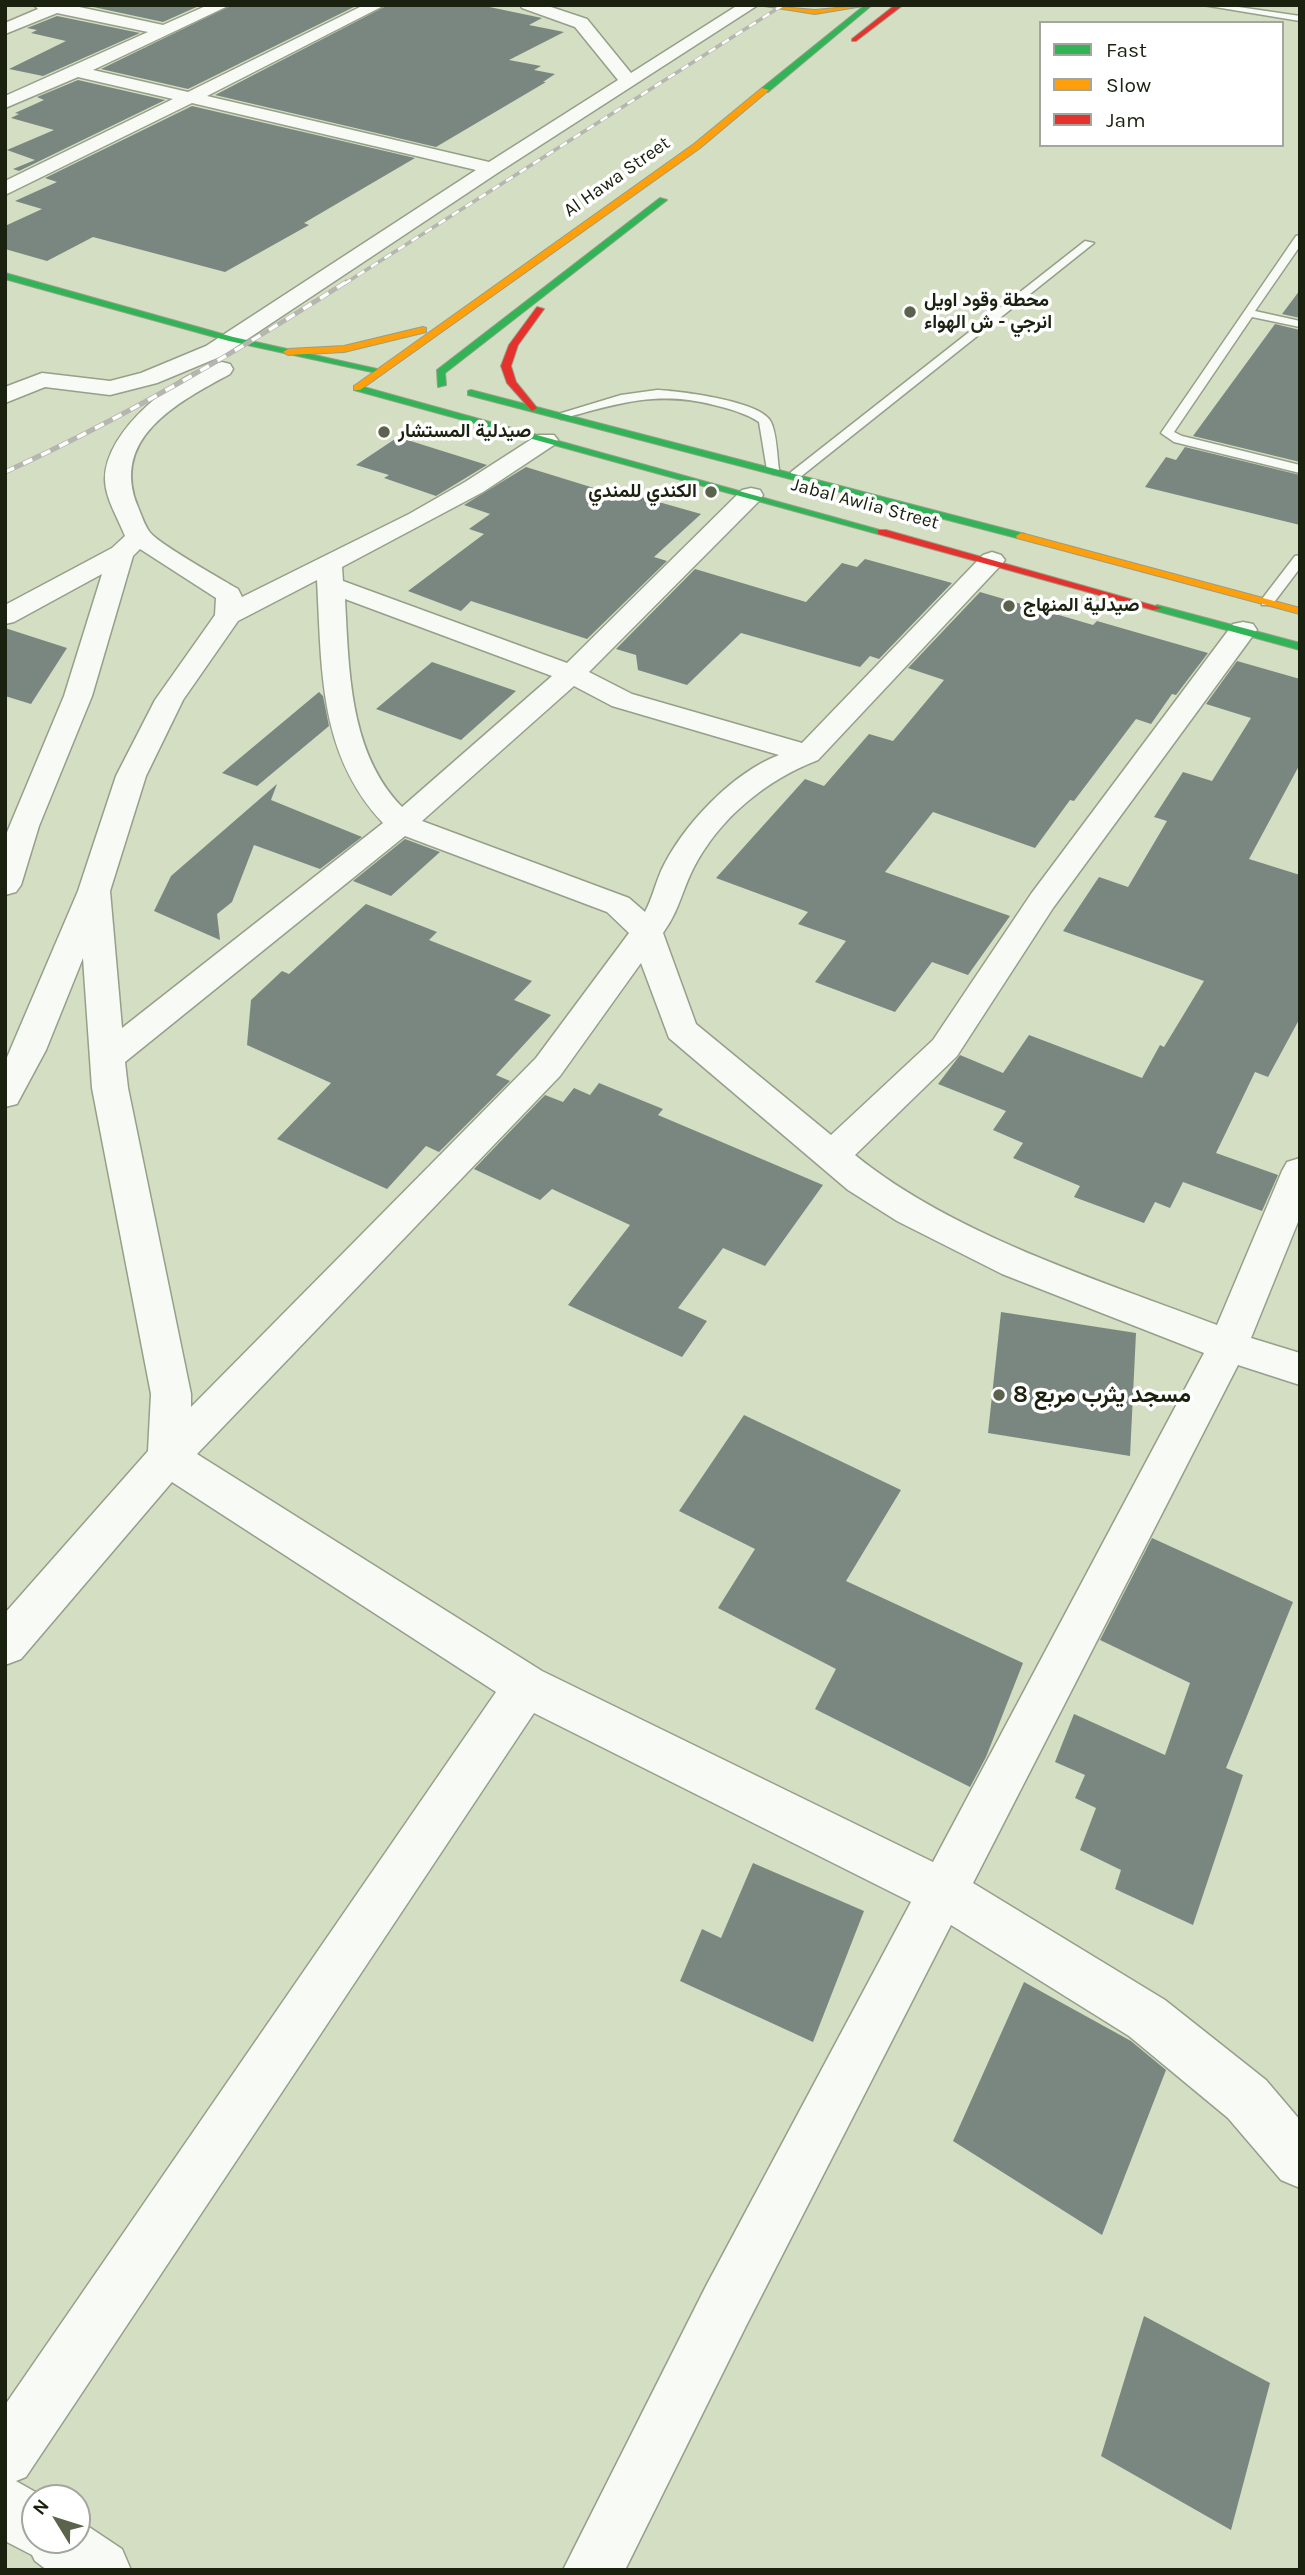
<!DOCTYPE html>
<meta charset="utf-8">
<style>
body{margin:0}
#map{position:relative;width:1305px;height:2575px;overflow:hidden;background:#d3dec2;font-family:Karla,sans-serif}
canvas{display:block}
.frame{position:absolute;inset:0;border:7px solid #1a210e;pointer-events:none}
.legend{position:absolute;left:1039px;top:21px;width:245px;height:126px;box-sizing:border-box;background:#fff;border:2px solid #a3a69f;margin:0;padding:9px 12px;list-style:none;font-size:21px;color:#1a210e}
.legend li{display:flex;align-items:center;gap:14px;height:35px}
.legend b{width:35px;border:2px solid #a3a69f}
.north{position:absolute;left:21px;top:2484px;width:70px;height:70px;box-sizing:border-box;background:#fff;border:2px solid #a3a69f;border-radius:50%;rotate:308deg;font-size:19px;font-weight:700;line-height:28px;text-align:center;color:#1a210e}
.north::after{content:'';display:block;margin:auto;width:24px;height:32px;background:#5b634d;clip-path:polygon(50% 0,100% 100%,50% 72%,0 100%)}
</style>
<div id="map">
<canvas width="1305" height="2575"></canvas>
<div class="frame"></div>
<ul class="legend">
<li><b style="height:9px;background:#30b455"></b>Fast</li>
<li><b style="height:9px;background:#ff9f0a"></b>Slow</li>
<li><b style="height:9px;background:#e5322d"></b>Jam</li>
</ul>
<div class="north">N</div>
</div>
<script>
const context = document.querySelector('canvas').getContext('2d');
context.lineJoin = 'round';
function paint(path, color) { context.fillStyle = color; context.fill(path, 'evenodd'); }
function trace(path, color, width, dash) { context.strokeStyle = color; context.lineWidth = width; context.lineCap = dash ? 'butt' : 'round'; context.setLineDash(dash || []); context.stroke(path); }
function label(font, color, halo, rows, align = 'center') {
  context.font = font + ' Karla,Vazirmatn,sans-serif'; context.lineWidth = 7; context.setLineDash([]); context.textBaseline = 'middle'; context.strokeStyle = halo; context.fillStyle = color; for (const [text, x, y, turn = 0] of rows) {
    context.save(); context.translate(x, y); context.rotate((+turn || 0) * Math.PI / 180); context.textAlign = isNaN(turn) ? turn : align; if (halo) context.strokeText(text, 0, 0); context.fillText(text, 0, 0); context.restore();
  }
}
paint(new Path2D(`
 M 84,5 L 201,5 L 163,22 Z
 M 232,5 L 358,5 L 188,89 L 101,69 Z
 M 388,5 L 480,5 L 542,18 L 529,25 L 564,32 L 509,60 L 541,66 L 534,70 L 555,74 L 543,82 L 546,82 L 436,147 L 215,95 Z
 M 57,16 L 140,33 L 43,76 L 9,69 L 66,41 L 31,33 L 37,30 L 27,28 Z
 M 78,80 L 165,100 L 19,171 L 13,169 L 35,160 L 7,150 L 54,130 L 11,118 L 19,114 L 15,113 L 44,100 L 37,97 Z
 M 192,106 L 415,158 L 304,223 L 309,225 L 225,272 L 93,237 L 47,261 L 5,249 L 5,226 L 42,209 L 15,201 L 57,182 L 45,178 Z
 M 1300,290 L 1300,318 L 1282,314 Z
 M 1275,324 L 1300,330 L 1300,462 L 1193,436 Z
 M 398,437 L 487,465 L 436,496 L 384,478 L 389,475 L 356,465 Z
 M 1185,447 L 1300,475 L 1300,525 L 1145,487 L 1166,457 L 1176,460 Z
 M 526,467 L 636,501 L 641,497 L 701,514 L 654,557 L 667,561 L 587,639 L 471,601 L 461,611 L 408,591 L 484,534 L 469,529 L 490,514 L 464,505 Z
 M 865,559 L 952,583 L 879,659 L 870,656 L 860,667 L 741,633 L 687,685 L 638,670 L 636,655 L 616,649 L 695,569 L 806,602 L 842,563 L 857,567 Z
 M 980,592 L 1093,625 L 1097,621 L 1208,653 L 1176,695 L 1172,694 L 1151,724 L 1136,719 L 1074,801 L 1070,800 L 1035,848 L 933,812 L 885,872 L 1010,916 L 968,975 L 932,962 L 895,1012 L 815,982 L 846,941 L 798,924 L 808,912 L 716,878 L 805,779 L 824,786 L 869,734 L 893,741 L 944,680 L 908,668 Z
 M 5,628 L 67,648 L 31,704 L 5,696 Z
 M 1237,661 L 1300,679 L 1300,764 L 1249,859 L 1300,875 L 1300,1018 L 1268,1077 L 1255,1072 L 1216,1153 L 1278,1175 L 1262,1211 L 1183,1182 L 1170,1208 L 1155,1202 L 1144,1223 L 1074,1197 L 1080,1186 L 1013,1158 L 1023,1143 L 993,1130 L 1006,1111 L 938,1084 L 960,1055 L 1003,1073 L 1029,1035 L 1142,1078 L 1160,1045 L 1164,1047 L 1204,981 L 1063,931 L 1099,877 L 1128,887 L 1167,821 L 1154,817 L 1183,772 L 1212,781 L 1251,718 L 1206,704 Z
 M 432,662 L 516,691 L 461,740 L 376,709 Z
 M 319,692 L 323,696 L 329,726 L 257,786 L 222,773 Z
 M 277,784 L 271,800 L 362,837 L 320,869 L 254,845 L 232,902 L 217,914 L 220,940 L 154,911 L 171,876 Z
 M 405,839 L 440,852 L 391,896 L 353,881 Z
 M 366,904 L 437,932 L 429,940 L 532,981 L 514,1000 L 551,1015 L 496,1075 L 510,1081 L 439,1152 L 426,1146 L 387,1189 L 277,1139 L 331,1083 L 247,1045 L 251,1000 L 282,971 L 289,974 Z
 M 599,1083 L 663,1109 L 658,1115 L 823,1185 L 765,1266 L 723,1248 L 678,1308 L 707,1321 L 682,1357 L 568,1305 L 630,1225 L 552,1189 L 540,1200 L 474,1169 L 545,1095 L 563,1102 L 574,1088 L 590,1095 Z
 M 1001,1312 L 1136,1333 L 1130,1456 L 988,1433 Z
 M 744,1415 L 901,1490 L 846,1581 L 1023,1663 L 986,1757 L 970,1787 L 815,1709 L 836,1669 L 718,1608 L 755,1549 L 679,1511 Z
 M 1152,1538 L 1293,1602 L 1226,1768 L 1243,1775 L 1193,1925 L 1115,1889 L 1121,1870 L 1080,1850 L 1096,1808 L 1075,1798 L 1085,1775 L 1055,1762 L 1074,1714 L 1165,1755 L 1190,1683 L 1100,1640 Z
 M 753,1863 L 864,1911 L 813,2042 L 680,1981 L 702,1929 L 721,1938 Z
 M 1024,1982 L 1131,2041 L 1166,2070 L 1102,2235 L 953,2141 Z
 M 1144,2316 L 1270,2383 L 1231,2530 L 1101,2456 Z`), '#7a8780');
const lane = new Path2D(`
 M 1203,5 L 1225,5 L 1300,16 L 1300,21 Z
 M 1300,235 L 1300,246 L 1255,311 L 1300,321 L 1300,327 L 1252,317 L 1174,432 L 1182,436 L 1300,465 L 1300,473 L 1174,442 L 1161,433 L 1296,236 Z
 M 1085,241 L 1094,243 L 799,478 L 791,478 L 791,472 Z
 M 657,390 C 679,391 762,401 771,422 C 777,435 777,456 779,470 L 773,474 L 767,470 L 759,422 C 745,413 730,409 714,405 C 656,390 617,404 561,419 L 555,415 L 621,395 Z
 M 1300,555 L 1300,568 L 1272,605 L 1262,605 L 1262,599 L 1295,556 Z`);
const street = new Path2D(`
 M 34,5 L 70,5 L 163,25 L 208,5 L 230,5 L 93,70 L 188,92 L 364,5 L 385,5 L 207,96 L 489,162 L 618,80 L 575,27 L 522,8 L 520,5 L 545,5 L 587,19 L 631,73 L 738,5 L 758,5 L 499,172 L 222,356 L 157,383 L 110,395 L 45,387 L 5,403 L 5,387 L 42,373 L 110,381 L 141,373 L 206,346 L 476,170 L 192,103 L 5,195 L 5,181 L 173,99 L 78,77 L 5,108 L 5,96 L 148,32 L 57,13 L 5,34 L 5,23 L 38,9 Z
 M 222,362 L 230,364 L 233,369 L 230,374 C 178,402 109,438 138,507 C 141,514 144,524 149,531 C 155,542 223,580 238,589 L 242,597 L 409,514 L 465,482 L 538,435 L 554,435 L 558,440 L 554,445 L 483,492 L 342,567 L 343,581 L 567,663 L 742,490 L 751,488 L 760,490 L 763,495 L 760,500 L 589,672 L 632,694 L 802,743 L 983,555 L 992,552 L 1001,555 L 1005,560 L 1001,565 L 818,760 C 766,780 719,818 693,869 C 681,893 680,909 663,933 L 696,1024 L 831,1135 L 933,1040 L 1031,894 L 1233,624 L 1243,622 L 1253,624 L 1257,630 L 1053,908 L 957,1056 L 855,1155 C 953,1235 1099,1280 1217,1325 L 1282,1171 L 1287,1162 L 1300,1158 L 1300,1217 L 1251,1338 L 1300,1353 L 1300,1385 L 1238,1365 L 973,1883 L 1165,2000 L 1266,2080 L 1300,2120 L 1300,2188 L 1281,2180 L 1228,2118 L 1129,2036 L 951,1925 L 746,2326 L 625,2570 L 563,2570 L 706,2286 L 911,1902 L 534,1713 L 26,2477 L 16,2481 L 46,2498 L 35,2498 L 35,2540 L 77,2540 L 77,2519 L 122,2549 L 131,2570 L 47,2570 L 35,2561 L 32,2555 L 5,2541 L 5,2405 L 496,1692 L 172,1482 L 21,1659 L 5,1665 L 5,1613 L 148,1451 L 151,1394 L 92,1088 L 83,958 L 46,1050 L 17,1104 L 5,1107 L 5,1062 L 78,891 L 116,776 L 155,700 L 215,615 L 216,598 L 140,549 L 133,556 L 92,696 L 39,826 L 21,885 L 16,892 L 5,895 L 5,837 L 64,696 L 102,574 L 14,622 L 5,624 L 5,605 L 112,548 L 125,536 C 118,518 105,498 105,479 C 105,430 177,373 222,362 ZM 317,580 C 322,669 318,754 383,823 L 122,1028 L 110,891 L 146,776 L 183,700 L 238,621 ZM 345,599 L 552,676 L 402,807 C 349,753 349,670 345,599 ZM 574,686 L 612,706 L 779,755 C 732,773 682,826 661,871 C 655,885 652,899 645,912 L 629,898 L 422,821 ZM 405,836 L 607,912 L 629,933 L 536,1058 L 191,1407 L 191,1394 L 128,1088 L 125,1062 ZM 641,963 L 669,1038 L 848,1190 L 897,1221 L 1002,1274 L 1204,1353 L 933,1862 L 542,1671 L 197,1454 L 560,1076 Z`);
const fast = new Path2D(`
 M 865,5 L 872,5 L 768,92 L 762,92 L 762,88 Z
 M 660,198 L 667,200 L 445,373 L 446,385 L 438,387 L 437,370 Z
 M 5,273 L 233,337 L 386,371 L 381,374 L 229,341 L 5,279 Z
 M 354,386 L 360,386 L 887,532 L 878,534 L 354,390 Z
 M 471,390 L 1025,534 L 1026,536 L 1017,538 L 468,395 L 468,391 Z
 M 1157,605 L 1300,643 L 1300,650 L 1153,610 L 1152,608 Z`);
const slow = new Path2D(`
 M 758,5 L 815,10 L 869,5 L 815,14 Z
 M 762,88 L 769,90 L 700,148 L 360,390 L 354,390 L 354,386 L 694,144 Z
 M 423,327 L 426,328 L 426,332 L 344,352 L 288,355 L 283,352 L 288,349 L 344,346 Z
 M 1021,533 L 1300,608 L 1300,614 L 1017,538 L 1016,536 Z`);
const jam = new Path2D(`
 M 895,5 L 903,5 L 856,41 L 852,41 L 852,39 Z
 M 537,307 L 544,309 L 518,345 L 511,366 L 516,382 L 537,408 L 532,411 L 507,383 L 501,366 L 509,345 Z
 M 878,530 L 886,530 L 1162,608 L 1153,610 L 878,534 Z`);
trace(lane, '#969f89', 3);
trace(street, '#969f89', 3);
trace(fast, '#969f89', 2);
trace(slow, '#969f89', 2);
trace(jam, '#969f89', 2);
paint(lane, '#f8faf6');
paint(street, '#f8faf6');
paint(fast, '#30b455');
paint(slow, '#ff9f0a');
paint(jam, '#e5322d');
const railFar1 = new Path2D(`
 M 344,284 L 783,5`);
const rail = new Path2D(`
 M 5,472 C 124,418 236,352 346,282`);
trace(railFar1, '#b4b6af', 3.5);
trace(rail, '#b4b6af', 5);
trace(railFar1, '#fff', 2.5, [8]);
trace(rail, '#fff', 3.5, [10]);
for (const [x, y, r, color] of [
 [910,312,7,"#5b634d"],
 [384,432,7,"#5b634d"],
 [711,492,7,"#5b634d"],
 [1009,606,7,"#5b634d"],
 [999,1395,7,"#5b634d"]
]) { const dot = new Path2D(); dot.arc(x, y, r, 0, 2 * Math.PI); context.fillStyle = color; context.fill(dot); trace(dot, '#fff', 2.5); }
label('19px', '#1a210e', '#fff', [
 ["Al Hawa Street",617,177,-35],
 ["Jabal Awlia Street",865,504,15]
]);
label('bold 19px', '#1a210e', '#fff', [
 ["محطة وقود اويل",924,301],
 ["انرجي - ش الهواء",924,323],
 ["صيدلية المستشار",398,432],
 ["الكندي للمندي",697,492,"right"],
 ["صيدلية المنهاج",1023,606]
], 'left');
label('bold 23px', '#1a210e', '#fff', [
 ["مسجد يثرب مربع 8",1013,1395]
], 'left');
</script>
